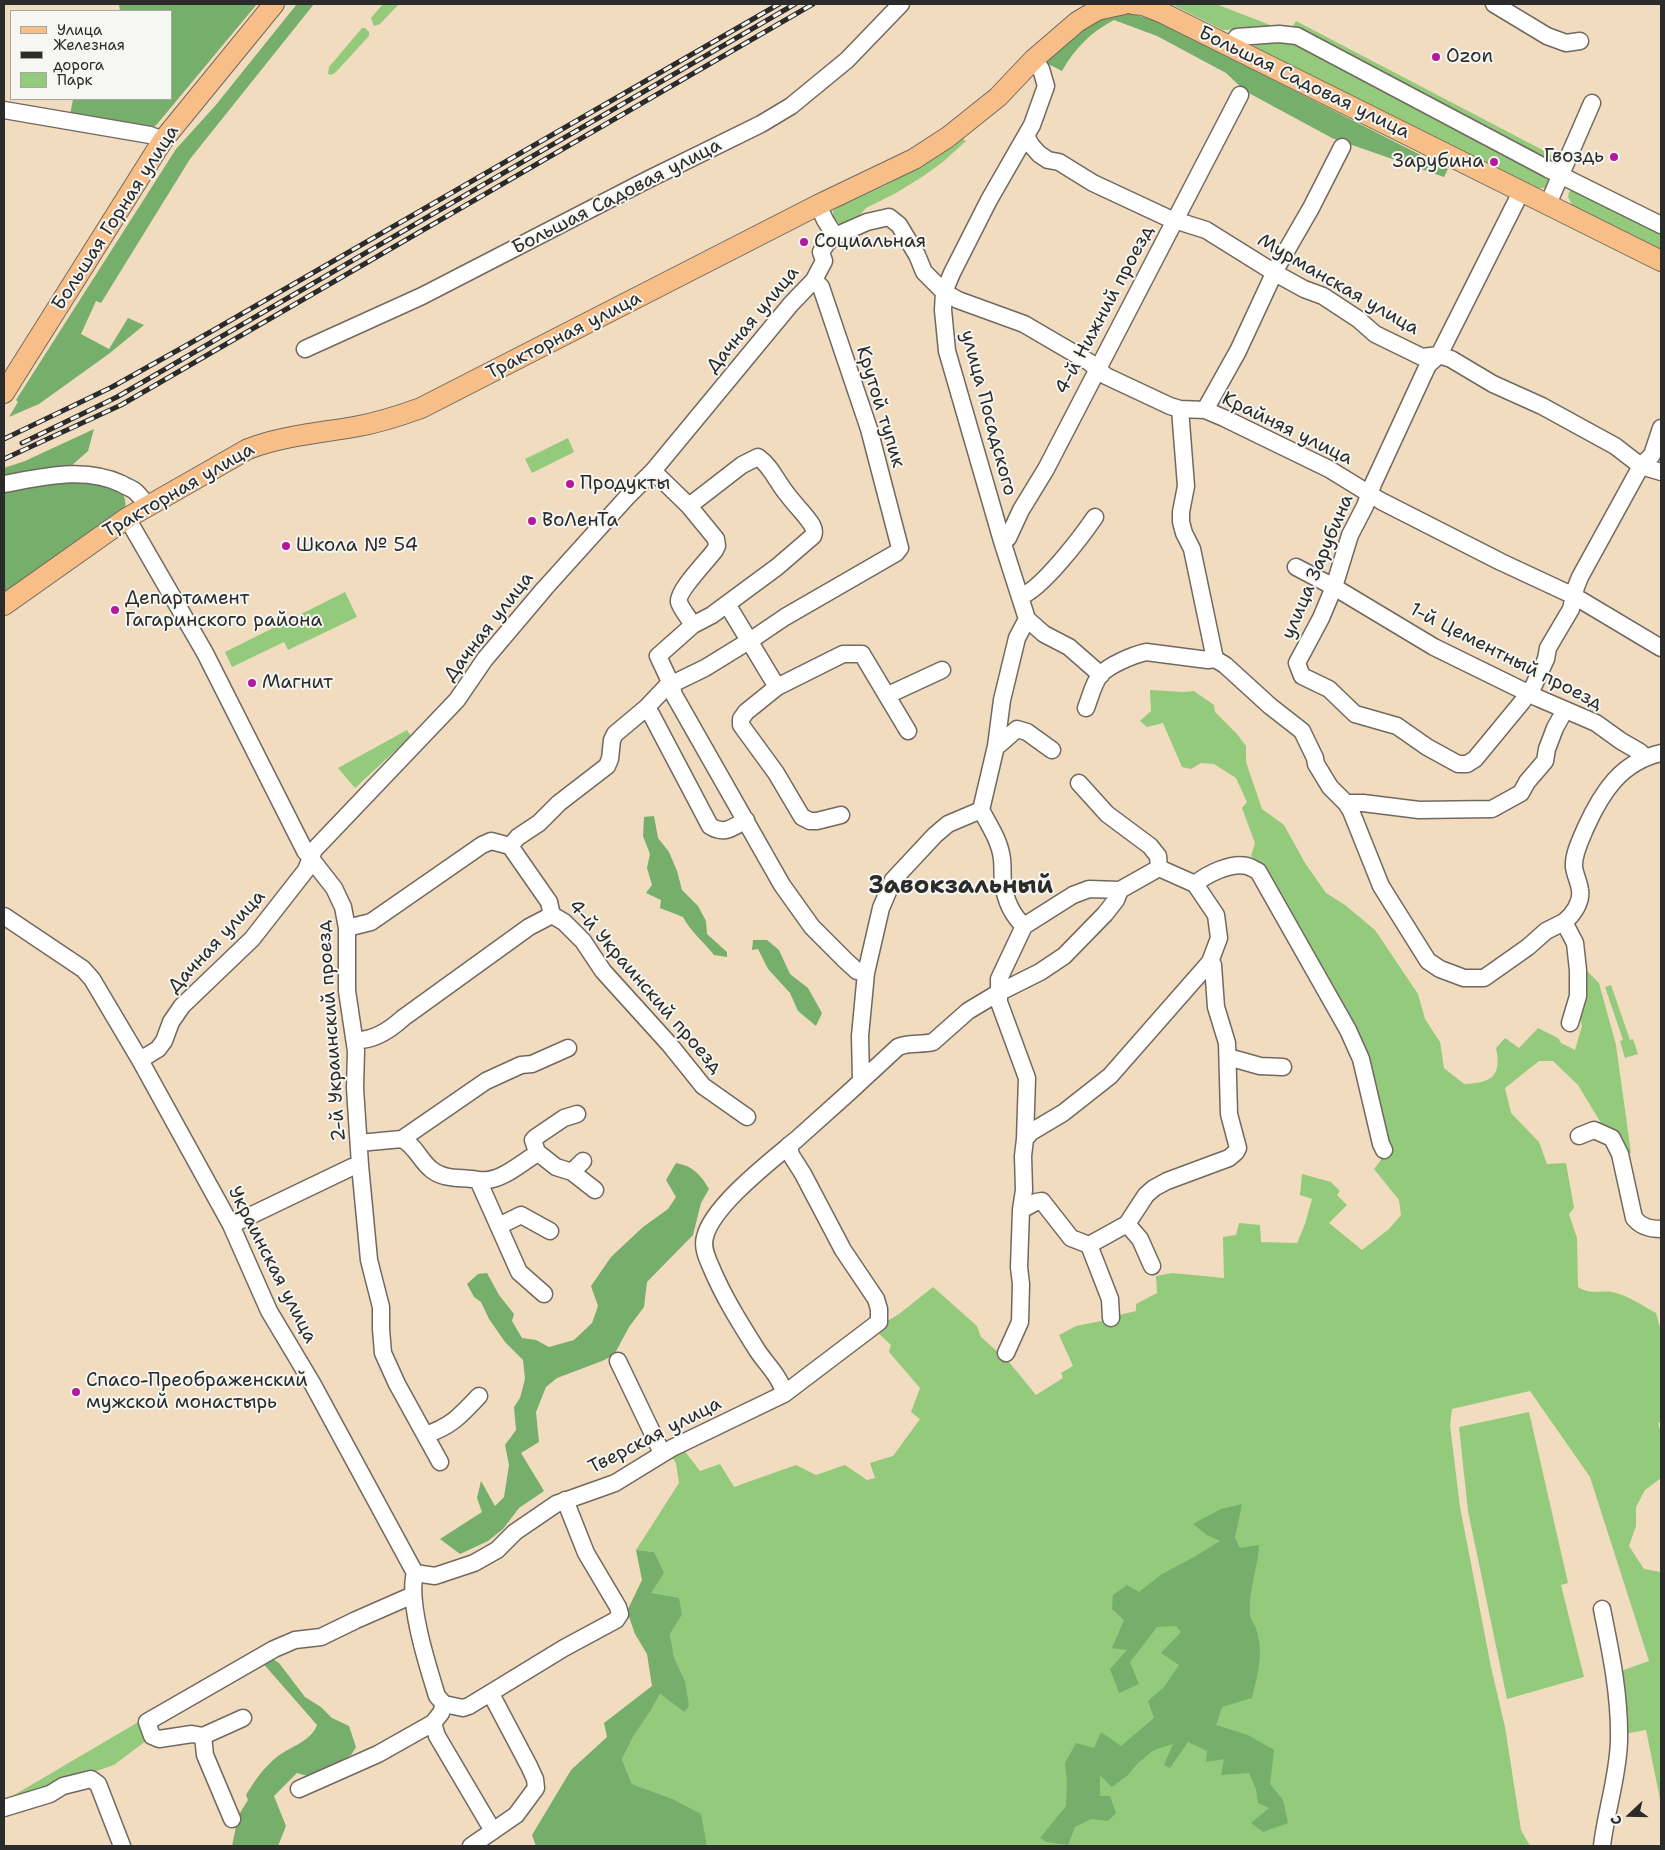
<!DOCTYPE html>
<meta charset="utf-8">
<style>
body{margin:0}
#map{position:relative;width:1665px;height:1850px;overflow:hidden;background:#f2dcbf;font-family:"Shantell Sans",sans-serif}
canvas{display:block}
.frame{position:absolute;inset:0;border:5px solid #2b2b2b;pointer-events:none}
.legend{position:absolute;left:10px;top:10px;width:162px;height:90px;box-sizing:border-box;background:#f6f6f2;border:1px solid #a5a5a2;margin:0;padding:6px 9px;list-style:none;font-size:15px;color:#2b2b2b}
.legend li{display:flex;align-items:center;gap:10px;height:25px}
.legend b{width:25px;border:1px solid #a5a5a2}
.north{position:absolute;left:1605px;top:1790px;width:50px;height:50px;-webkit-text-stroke:4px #f6f6f2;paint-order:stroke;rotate:249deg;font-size:14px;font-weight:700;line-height:20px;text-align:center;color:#2b2b2b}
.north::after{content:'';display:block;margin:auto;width:18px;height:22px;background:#2b2b2b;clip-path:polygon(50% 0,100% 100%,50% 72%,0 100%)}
</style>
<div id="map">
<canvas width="1665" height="1850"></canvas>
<div class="frame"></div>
<ul class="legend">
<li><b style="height:6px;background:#f7be87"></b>Улица</li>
<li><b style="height:6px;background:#2b2b2b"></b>Железная дорога</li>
<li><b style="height:14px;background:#93ca7c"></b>Парк</li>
</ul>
<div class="north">С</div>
</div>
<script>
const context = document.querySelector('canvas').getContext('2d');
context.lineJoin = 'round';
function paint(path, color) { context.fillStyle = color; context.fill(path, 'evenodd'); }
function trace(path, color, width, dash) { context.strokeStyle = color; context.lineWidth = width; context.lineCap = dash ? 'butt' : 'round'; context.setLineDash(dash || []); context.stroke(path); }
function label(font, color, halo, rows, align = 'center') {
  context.font = font + ' "Shantell Sans",sans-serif'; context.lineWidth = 4; context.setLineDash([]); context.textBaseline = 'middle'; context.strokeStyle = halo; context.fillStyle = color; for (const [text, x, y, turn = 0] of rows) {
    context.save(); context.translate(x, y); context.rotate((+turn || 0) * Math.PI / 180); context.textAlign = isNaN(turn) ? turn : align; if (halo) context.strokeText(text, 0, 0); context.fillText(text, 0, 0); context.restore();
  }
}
paint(new Path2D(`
 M 383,4 L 399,4 L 380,24 L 374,26 L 371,18 Z
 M 1171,4 L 1216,4 L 1270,25 L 1267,29 L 1223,30 Z
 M 1296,21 L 1554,156 L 1558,161 L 1557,164 L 1552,165 L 1291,29 Z
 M 362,28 L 365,28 L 369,32 L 369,36 L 335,73 L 331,75 L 328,74 L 329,67 Z
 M 1279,40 L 1296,44 L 1551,179 L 1550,185 L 1546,188 L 1539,188 L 1255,47 L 1255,44 L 1260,42 Z
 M 963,139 L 966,141 L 944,161 L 925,175 L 896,193 L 866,208 L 856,219 L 844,228 L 833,217 L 833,211 L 838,207 L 886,185 L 954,146 Z
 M 1573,189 L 1661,231 L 1661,249 L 1572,205 L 1568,197 L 1569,192 Z
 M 568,438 L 574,452 L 532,473 L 525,459 Z
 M 345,592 L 357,617 L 288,650 L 284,642 L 232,667 L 225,652 Z
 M 1150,690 L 1184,692 L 1194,691 L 1214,705 L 1215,712 L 1237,734 L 1246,746 L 1246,762 L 1262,809 L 1284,825 L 1305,863 L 1326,893 L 1345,905 L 1375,930 L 1418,994 L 1425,1019 L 1440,1042 L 1444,1068 L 1464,1084 C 1491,1083 1502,1077 1496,1048 L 1505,1038 L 1519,1048 L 1538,1028 L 1558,1038 L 1561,1043 L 1575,1050 L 1582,1026 L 1573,994 L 1582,963 L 1587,971 L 1599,983 L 1616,1045 L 1631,1153 L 1616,1156 L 1604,1128 L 1578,1085 L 1553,1061 L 1539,1061 L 1505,1088 L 1511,1113 L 1539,1142 L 1547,1164 L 1566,1163 L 1574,1208 L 1569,1214 L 1577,1238 L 1578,1287 C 1591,1295 1598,1290 1612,1292 C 1627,1295 1643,1306 1656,1313 L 1661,1331 L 1661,1422 L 1658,1423 L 1661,1433 L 1661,1478 L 1645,1490 L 1636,1507 L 1636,1526 L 1629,1546 L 1644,1569 L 1661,1572 L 1661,1804 L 1646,1730 L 1623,1734 L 1618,1672 L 1649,1661 L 1590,1477 L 1530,1391 L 1452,1409 L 1450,1425 L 1460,1507 L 1491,1667 L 1505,1727 L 1521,1830 L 1530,1846 L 707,1846 L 700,1814 L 673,1799 L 632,1784 L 622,1759 L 633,1737 L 650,1712 L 660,1694 L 684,1712 L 685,1681 L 674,1657 L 670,1634 L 682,1615 L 651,1593 L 654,1552 L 636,1550 L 679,1483 L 676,1463 L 671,1456 L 683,1449 L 700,1471 L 720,1464 L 734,1487 L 796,1465 L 816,1475 L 845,1465 L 867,1480 L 875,1478 L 870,1463 L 893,1456 L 920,1419 L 911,1412 L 920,1388 L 889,1352 L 891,1345 L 876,1331 L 881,1325 L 899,1314 L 933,1287 L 977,1326 L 981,1337 L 1009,1362 L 1036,1395 L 1063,1378 L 1061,1373 L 1073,1366 L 1059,1335 L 1076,1326 L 1106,1320 L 1115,1316 L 1136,1311 L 1136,1304 L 1157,1293 L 1156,1276 L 1172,1273 L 1224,1278 L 1223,1237 L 1236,1235 L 1239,1223 L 1260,1225 L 1261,1242 L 1297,1243 L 1305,1224 L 1312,1199 L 1300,1195 L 1302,1174 L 1331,1182 L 1340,1191 L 1337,1195 L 1347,1205 L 1329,1223 L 1362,1250 L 1389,1229 L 1401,1215 L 1399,1200 L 1374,1169 L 1381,1160 L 1380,1152 L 1364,1059 L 1271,885 L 1251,856 L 1255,843 L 1242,808 L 1247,802 L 1236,778 L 1214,764 L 1201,763 L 1191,769 L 1182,767 L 1163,723 L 1147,727 L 1140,721 L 1151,711 Z
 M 407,730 L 411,736 L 355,788 L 338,768 Z
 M 1611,985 L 1630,1040 L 1633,1039 L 1638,1054 L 1625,1058 L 1620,1041 L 1623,1040 L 1605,987 Z
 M 1529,1412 L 1568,1583 L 1561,1585 L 1584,1677 L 1507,1699 L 1468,1511 L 1459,1427 Z
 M 140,1721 L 147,1740 L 114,1765 L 47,1788 L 4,1801 Z`), '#93ca7c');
paint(new Path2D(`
 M 119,4 L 257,4 L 158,123 L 155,126 L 148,127 L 70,115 L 73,99 L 171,99 L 171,11 L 120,11 Z
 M 297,4 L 314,4 L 190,159 L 101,303 L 96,301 L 81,334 L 109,349 L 128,318 L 144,325 L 110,353 L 39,404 L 9,417 L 18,402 L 16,400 L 176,149 L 215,106 Z
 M 1127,12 L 1162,23 L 1448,169 L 1444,177 L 1332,138 L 1245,91 L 1226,73 L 1157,36 L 1114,20 C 1091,32 1075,48 1062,71 L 1044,62 L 1083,29 L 1100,18 Z
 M 94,429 L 88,451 L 70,467 L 4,479 L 4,468 L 25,461 Z
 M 78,481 C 95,484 130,483 125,508 L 4,593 L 4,491 L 46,483 Z
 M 654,816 L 658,838 L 669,852 L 677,871 L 682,890 L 698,906 L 706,921 L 707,934 L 727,952 L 727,957 L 714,955 C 704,942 690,931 683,917 L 660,908 L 661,900 L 646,893 L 652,885 L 647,868 L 650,854 L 643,836 L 644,817 Z
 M 753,940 L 767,940 L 779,950 L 790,974 L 808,988 L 822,1013 L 816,1026 L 798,1011 L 790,993 L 768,969 L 758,949 L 752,950 Z
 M 676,1163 C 693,1166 701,1175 709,1189 L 701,1203 L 693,1235 L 647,1282 L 644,1307 L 629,1327 L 614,1355 L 602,1361 L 557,1378 L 546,1387 L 536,1412 L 539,1442 L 521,1453 L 544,1491 L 519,1508 L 503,1529 L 488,1541 L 460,1554 L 440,1539 L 482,1512 L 477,1498 L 481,1481 L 495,1506 L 504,1497 L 509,1465 L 505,1445 L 516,1430 L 514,1407 L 520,1398 L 525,1379 L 523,1360 L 505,1342 L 489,1319 L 481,1302 L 474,1297 L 467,1284 L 478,1274 L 487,1273 L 499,1295 L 514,1314 L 512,1321 L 522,1338 L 536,1340 L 549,1347 L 574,1340 L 592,1323 L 598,1306 L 591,1286 L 611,1257 L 643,1227 L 668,1209 L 676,1197 L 666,1180 Z
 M 1242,1504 L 1235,1538 L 1240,1548 L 1259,1545 C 1258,1568 1248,1591 1250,1614 C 1250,1620 1255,1624 1256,1628 C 1264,1655 1258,1672 1252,1698 L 1222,1707 L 1216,1725 L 1248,1735 L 1274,1750 L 1270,1784 L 1283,1800 L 1288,1823 L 1263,1832 L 1251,1823 L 1269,1808 L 1258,1803 L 1256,1789 L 1249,1773 L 1221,1775 L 1224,1759 L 1206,1762 L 1207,1751 L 1188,1742 L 1170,1768 L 1164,1765 L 1173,1744 L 1154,1750 L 1137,1764 L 1128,1775 L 1112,1787 L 1100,1775 L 1100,1796 L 1110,1796 L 1116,1813 L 1108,1821 L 1091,1819 L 1075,1827 L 1068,1845 L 1047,1842 L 1040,1838 L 1066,1806 L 1067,1781 L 1065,1763 L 1076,1743 L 1094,1748 L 1101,1732 L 1121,1746 L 1154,1718 L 1148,1701 L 1164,1687 L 1179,1665 L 1161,1653 L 1181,1632 L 1176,1626 L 1157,1627 L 1130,1662 L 1139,1684 L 1119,1693 L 1110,1669 L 1127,1650 L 1112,1648 L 1124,1620 L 1112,1609 L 1113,1595 L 1127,1585 L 1139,1592 L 1162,1574 L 1194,1557 L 1220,1541 L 1207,1535 L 1193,1524 L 1221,1509 Z
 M 636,1550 L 654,1552 L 664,1573 L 651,1593 L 679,1598 L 682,1615 L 670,1634 L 674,1657 L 685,1681 L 689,1706 L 684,1712 L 660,1694 L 650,1712 L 633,1737 L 622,1759 L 632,1784 L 673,1799 L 701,1814 L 707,1846 L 536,1846 L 532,1835 L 571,1770 L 607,1737 L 604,1723 L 652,1686 L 647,1654 L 635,1634 L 627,1611 L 642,1580 Z
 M 271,1658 L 279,1663 L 305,1697 L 321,1707 L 332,1718 L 349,1726 L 356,1747 L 351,1755 L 311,1777 L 297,1773 L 274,1796 L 286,1826 L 278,1846 L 232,1846 L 238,1816 L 248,1800 L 246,1795 C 255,1780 264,1767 278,1756 C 292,1746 311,1741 317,1725 L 261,1661 Z`), '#76ae6c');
const minor = new Path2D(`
 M 1494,4 L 1547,36 L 1566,43 L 1580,41
 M 1230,46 L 1237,37 L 1279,34 L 1297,36 L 1548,169 L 1661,225
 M 4,110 L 150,135 L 163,140
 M 1026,136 L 1031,145 L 1039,154 L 1048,160 L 1059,162 L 1093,183 L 1168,218 L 1206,230 L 1275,273 L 1304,289 L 1323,296 L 1358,319 L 1375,334 L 1422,357 L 1439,355 L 1451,359 L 1493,384 L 1542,406 L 1615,446 L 1641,466 L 1661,472
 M 1521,192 L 1439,355 L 1428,365 L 1373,484 L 1365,506 L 1350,535 L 1334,587 L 1321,618 L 1297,663 L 1302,676 L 1329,689 L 1355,714 L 1397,726 L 1427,747 L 1458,764 L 1467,764 L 1475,759 L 1522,702 L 1533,687 L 1546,659 L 1548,648 L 1571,609 L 1576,587 L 1580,577 L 1641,466 L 1652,455 L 1661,428
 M 1548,204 L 1592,103
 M 835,236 L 867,222 L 889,217 L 899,225 L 917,255 L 924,272 L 944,292 L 958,300 L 1024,324 L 1089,362 L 1106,376 L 1170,406 L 1180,409 L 1205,410 L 1224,418 L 1329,469 L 1381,501 L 1501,562 L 1574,596 L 1661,648
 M 305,349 L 422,296 L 647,180 L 761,124 L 791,106 L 847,60 L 901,4
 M 1180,409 L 1186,486 L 1181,512 L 1181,522 L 1184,533 L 1192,549 L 1215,659
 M 1205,410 L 1238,351 L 1277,267 L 1311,208 L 1342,147
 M 653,471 L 689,506 L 716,539 L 717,546 L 715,550 C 708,560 677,591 679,602 C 681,609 689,618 693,625
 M 4,484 C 43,477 85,466 122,484 C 126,487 132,488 136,492 C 140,496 144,501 149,506
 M 689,506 L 742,465 L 758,457 C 771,466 777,482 787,494 C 795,505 805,514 812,525 C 814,529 815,532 813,536 L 777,567 L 712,615 L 693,625 L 658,656 L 671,684 L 674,695 L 782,885 L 812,927 L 845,960 L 857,971 L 866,973
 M 127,518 L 205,653 L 305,851 L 334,888 L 343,907 L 347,928 L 347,991 L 356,1051 L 355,1088 L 360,1165 L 369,1260 L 381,1307 L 381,1329 L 383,1353 L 397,1384 L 440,1462
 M 1002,541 L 1008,538 L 1021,510 L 1046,469 L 1240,95
 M 1296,567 L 1334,587 L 1434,647 L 1538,698 L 1596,723 L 1621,741 L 1640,752 L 1645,757
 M 1021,596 C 1041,590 1082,536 1095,517
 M 727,604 L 777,687
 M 1027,619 L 1002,541 L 947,351 L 943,310 L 944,292 L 952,273 L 989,200 L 1032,125 L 1046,86 L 1041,69 L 1034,59
 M 1027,619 L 1044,634 L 1069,647 L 1101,675
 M 888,695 L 942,670
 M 646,708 L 651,714 L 710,826 C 724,835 732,828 746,820
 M 1086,708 C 1090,698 1093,684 1100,675 C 1109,665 1133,655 1146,652 L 1208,660 L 1215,659 L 1225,665 L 1270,706 L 1302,731 L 1315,758 L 1316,764 L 1330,787 L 1346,803 L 1351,811 L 1381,886 L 1428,961 L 1440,969 L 1464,978 L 1484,978 L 1528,947 L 1546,931 L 1564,922
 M 996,746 L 1000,744 L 1017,729 L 1027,732 L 1052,750
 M 1079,783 L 1107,814 L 1150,846 L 1158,856 L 1159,868 L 1195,884 L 1216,915 L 1219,938 L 1210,962 L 1213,965 L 1216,1007 L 1227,1043 L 1229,1114 L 1238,1148 L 1236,1152 L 1229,1158 L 1167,1181 L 1154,1188 L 1146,1195 L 1127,1224 L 1089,1245
 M 1346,803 L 1363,803 L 1419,810 L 1492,809 L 1521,793 L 1527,782 L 1545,761 L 1547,749 L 1555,728 L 1565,710
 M 981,810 C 989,825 1000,841 1002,859 C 1003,867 1002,874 1003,882 C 1005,899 1012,915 1024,926
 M 841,815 L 817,821 L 810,821 L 802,817 L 776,773 L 741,725 L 741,719 L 746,712 L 777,687 L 843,654 L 862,654 L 908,731
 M 510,846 L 518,837 L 539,823 L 559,803 L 607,766 L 610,759 L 612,740 L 615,734 L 646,708 L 666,687 L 705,668 L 757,636 L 785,617 L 896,553 L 900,548 L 869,429 L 821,287 L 814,280
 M 510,846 L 549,902 L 552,915 L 564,922 L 583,941 L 603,971 L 670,1045 L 703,1086 L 747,1117
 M 1195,884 C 1207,874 1231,862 1247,866 C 1251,867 1255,870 1258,871 L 1348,1030 L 1361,1059 L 1381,1144 L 1384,1150
 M 4,916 L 83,969 L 92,979 L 140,1060 L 231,1225 L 269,1311 L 312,1383 L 415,1573 C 407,1602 428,1667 437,1696 L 444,1704
 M 347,928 L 371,922 L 482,845 L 491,841 L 510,846
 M 1570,1023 L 1578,996 L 1578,970 L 1575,943 L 1564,922 C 1573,915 1582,902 1580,890 C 1579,882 1575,875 1574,867 C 1573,854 1581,839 1586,827 C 1602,792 1621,762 1661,753
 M 355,1040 C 373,1041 391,1029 403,1018 L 529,927 L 552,915
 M 1228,1057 L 1260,1066 L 1283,1067
 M 140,1060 L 158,1049 L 164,1041 L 171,1022 L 182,1006 L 252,939 L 306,870 L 314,850 L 457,700 L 485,659 L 545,588 L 628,496 L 653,471 L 791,304 L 814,280 L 824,261 L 821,252 L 827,243 L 835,236 L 825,220 L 818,205
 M 861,1080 L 860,1036 L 866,973 L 881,908 L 893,880 L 935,835 L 948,824 L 981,810 L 996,746 L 1002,700 L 1017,638 L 1027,619
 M 1579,1136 L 1594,1130 L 1612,1138 L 1620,1154 L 1634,1218 C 1641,1227 1650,1229 1661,1229
 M 402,1139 C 416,1146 420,1161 432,1170 C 444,1180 463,1177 478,1180 L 519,1272 L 544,1294
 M 1025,1139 L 1031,1132 L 1063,1113 L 1110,1076 L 1210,962
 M 359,1143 L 402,1139 L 486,1081 L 521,1065 L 532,1064 L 568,1048
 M 537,1152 L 556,1167 L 572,1172 L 595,1190
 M 572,1172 L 583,1161
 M 478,1180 C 498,1183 516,1167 533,1156 L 537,1152 L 533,1140 L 536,1137 L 564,1118 L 577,1114
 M 1021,1210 L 1036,1202 L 1042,1201 L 1071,1238 L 1089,1245 L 1110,1299 L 1111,1318
 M 1127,1224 L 1140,1239 L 1152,1266
 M 231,1225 L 352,1167 L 360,1165
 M 499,1226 L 521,1215 L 550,1231
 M 1006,1353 L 1020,1322 L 1021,1284 L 1019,1267 L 1021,1210 L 1024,1190 L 1023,1156 L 1025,1139 L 1027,1078 L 999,1002 L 999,979 L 1024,926 L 1073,895 L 1089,889 L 1120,890
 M 618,1361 L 662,1453
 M 784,1394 C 781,1377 766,1364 757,1350 C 740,1323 723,1296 711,1267 C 707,1258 702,1247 705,1237 C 712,1206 772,1160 797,1139 C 831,1109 865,1078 898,1047 C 909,1042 921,1045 933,1042 L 968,1011 L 998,993 L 1040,972 L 1064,956 L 1105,914 L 1116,900 L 1120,890 L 1159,868
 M 425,1435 C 452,1426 461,1415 479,1396
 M 415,1573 L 435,1576 L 474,1563 L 497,1550 L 515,1532 L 556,1504 L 615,1483 L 672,1448 L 784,1394 L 879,1322 L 879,1309 L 876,1299 L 843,1250 L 803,1174 L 791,1155 L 789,1145
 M 444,1704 L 463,1708 L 469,1706 L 564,1648 L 616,1620 L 620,1614 L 618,1607 L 586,1553 L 565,1500
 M 433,1723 L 437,1736 L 493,1831
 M 203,1736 L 243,1718
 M 299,1789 L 378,1754 L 433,1723 L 441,1713 L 444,1704
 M 4,1808 L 50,1794 L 63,1786 L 91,1779 L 98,1784 L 122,1846
 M 232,1819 L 205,1755 L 203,1736 L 192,1734 L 159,1739 L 152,1736 L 147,1722 L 274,1649 L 295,1640 L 321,1637 L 356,1620 L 413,1595
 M 471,1846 L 516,1815 L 536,1788 L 535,1779 L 529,1766 L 491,1694
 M 1602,1846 C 1606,1811 1618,1777 1619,1741 C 1620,1696 1611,1653 1602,1609`);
const major = new Path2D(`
 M 1133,4 L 1143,5 L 1163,13 L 1661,261
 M 4,393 L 163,140 L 274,4
 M 4,605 L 127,518 L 248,449 C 282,436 319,433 354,427 C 377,423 399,416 421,408 L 818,205 L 914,159 L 948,137 L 998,97 L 1034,59 L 1077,22 L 1097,10 L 1124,4`);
trace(minor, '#71695f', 19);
trace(major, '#71695f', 22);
trace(minor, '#fff', 16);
trace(major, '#f7be87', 20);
const rail = new Path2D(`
 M 4,439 L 112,387 L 212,331 L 779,4
 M 22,443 L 117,397 L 795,4
 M 4,459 L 121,405 L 813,4`);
trace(rail, '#2b2b2b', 5);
trace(rail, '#f6f6f2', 3, [9]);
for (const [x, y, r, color] of [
 [1436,57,5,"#b5179e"],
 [1614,157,5,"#b5179e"],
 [1494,162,5,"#b5179e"],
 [804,242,5,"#b5179e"],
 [570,484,5,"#b5179e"],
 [532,521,5,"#b5179e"],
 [286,546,5,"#b5179e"],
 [115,610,5,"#b5179e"],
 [252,683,5,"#b5179e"],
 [76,1392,5,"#b5179e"]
]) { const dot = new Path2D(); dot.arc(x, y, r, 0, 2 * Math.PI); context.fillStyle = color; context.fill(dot); trace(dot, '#f6f6f2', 2); }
label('19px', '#2b2b2b', '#f6f6f2', [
 ["Ozon",1446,57],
 ["Гвоздь",1604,157,"right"],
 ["Зарубина",1484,162,"right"],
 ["Социальная",814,242],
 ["Продукты",580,484],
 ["ВоЛенТа",542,521],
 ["Школа № 54",296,546],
 ["Департамент",125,599],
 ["Гагаринского района",125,621],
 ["Магнит",262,683],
 ["Спасо-Преображенский",86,1381],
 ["мужской монастырь",86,1403]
], 'left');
label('19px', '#2b2b2b', '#f6f6f2', [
 ["Большая Садовая улица",1304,83,26],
 ["Большая Садовая улица",617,197,-27],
 ["Большая Горная улица",116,218,-57],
 ["Мурманская улица",1338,285,30],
 ["4-й Нижний проезд",1105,310,-62],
 ["Дачная улица",753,320,-50],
 ["Тракторная улица",564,336,-27],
 ["Крутой тупик",880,407,73],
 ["улица Посадского",988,413,75],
 ["Крайняя улица",1287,429,26],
 ["Тракторная улица",179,491,-30],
 ["улица Зарубина",1318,567,-67],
 ["Дачная улица",489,627,-52],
 ["1-й Цементный проезд",1506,657,27],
 ["Дачная улица",217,942,-47],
 ["4-й Украинский проезд",645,987,49],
 ["2-й Украинский проезд",332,1031,-94],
 ["Украинская улица",272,1265,63],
 ["Тверская улица",655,1436,-27]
]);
label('bold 24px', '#2b2b2b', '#f6f6f2', [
 ["Завокзальный",961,887]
]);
</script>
